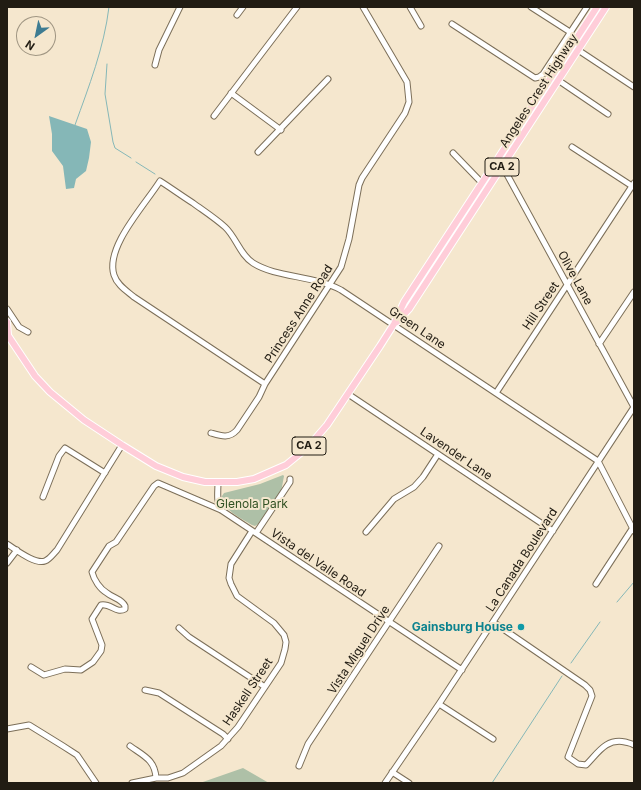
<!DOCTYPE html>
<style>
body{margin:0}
#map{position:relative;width:641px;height:790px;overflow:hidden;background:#f5e7ce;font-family:Inter,sans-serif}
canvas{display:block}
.frame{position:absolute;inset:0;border:8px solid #211c13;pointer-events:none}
.north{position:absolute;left:16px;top:16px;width:40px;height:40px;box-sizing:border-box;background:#f5e7ce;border:1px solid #a09683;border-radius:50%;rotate:213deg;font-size:11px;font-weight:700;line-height:16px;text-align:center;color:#211c13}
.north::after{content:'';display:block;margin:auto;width:14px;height:18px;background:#3e7c92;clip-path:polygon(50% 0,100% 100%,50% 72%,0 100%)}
</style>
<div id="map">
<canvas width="641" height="790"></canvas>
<div class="frame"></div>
<div class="north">N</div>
</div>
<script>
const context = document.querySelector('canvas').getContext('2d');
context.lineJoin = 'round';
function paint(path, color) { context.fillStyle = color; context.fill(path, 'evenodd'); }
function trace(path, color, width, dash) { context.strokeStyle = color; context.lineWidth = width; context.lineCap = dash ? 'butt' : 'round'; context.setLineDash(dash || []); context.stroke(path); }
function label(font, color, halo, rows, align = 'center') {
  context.font = font + ' Inter,sans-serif'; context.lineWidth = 4; context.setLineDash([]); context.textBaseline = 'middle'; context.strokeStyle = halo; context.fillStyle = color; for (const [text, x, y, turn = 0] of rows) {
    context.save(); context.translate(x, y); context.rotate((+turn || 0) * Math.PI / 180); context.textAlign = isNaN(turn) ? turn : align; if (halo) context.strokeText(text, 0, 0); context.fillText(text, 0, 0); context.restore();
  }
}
paint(new Path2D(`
 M 283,475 L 284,476 L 281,492 L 258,524 L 255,526 L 252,525 C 241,518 222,510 222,496 L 224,493 L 260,484 Z
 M 243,768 L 269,783 L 200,783 Z`), '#aec0a7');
paint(new Path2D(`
 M 475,198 L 478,199 L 418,291 L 415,289 Z`), '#e9dfba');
paint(new Path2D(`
 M 49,116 L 87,129 L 91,142 L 89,158 L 86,171 L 76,179 L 74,188 L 66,189 L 63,166 L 52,151 L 52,134 Z`), '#85b7b7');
trace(new Path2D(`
 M 107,64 L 105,94 L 113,142 L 115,148 L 131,158
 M 75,125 C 89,86 104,48 109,7
 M 136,162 L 155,174
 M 617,602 L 634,582
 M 571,663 L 600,622
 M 492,783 L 562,676`), '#85b7b7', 1);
const minor = new Path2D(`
 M 410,7 L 421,26
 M 531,7 L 570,32
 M 237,15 L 243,7
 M 452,24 L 535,78 L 539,77 L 543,74 L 587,7
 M 572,46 L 634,87
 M 155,65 L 159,50 L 180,7
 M 552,76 L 608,114
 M 231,93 L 281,130
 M 214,116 L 297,7
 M 572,147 L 632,186
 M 258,152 L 328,79
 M 453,153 L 482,183
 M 498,158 L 634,407
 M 7,309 L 19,327 L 28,332
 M 599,344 L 634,292
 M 265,384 L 134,297 C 127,291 117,285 114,275 C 105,247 145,205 160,181 C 171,188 182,196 193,203 C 204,211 215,218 225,227 C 236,237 240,255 253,263 C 277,278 313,275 341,290 L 598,461 L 634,531
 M 496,393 L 634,183
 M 348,394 L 553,531
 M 211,433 C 221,436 229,439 237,430 L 259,397 L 265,384 L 341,267 L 349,239 L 359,185 L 362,178 L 405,113 L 409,102 L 407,82 L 363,7
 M 218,483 C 218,492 216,501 221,510
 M 43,497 L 59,456 L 65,448 L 105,473
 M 366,532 L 394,499 L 414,487 L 423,477 L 438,454
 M 256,533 L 290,482 L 290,479
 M 7,544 C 15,549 35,565 45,561 C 50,559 53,554 57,550 L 122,445
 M 7,563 L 17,550
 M 596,584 L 632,529
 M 493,622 L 585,685 L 590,690 L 592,696 L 568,757 L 578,764 L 586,765 C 598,753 606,738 625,742 C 629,743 631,743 634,745
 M 179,628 L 189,637 L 265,687
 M 31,667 L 44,675 L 65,669 L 81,670 L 93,662 L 101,651 L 102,645 L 92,619 L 101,605 C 111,603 116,614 125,609 L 125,606 C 122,599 113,598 107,593 C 100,589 94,580 92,572 L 109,546 L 116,542 L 154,486 L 158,483 L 221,510 L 462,670
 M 145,690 L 159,693 L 223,734 L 228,739
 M 439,704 L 493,739
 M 7,729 L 29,725 L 63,746 L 77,755 L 96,783
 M 130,746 C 144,756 155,760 156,778
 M 299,766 L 308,744 L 439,546
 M 392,772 L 409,783
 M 132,783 L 156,778 L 168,778 L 183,773 L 221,746 L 238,727 L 281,663 L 285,649 L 286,642 L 284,635 L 274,623 L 237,596 L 231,584 L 229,578 L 231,564 L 252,531
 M 385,783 L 439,704 L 634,407`);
const major = new Path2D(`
 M 7,322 L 8,335
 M 397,322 L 409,309 L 606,7
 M 7,334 L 35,376 L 50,392 L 84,420 L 122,445 L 156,466 L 183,477 L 205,482 L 237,482 L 254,479 L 286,465 L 308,447 L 327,425 L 380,346 L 394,324 L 404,302 L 597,7`);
trace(minor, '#7c6f59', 7);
trace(major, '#fff', 8);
trace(minor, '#fff', 5);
trace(major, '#ffcdd9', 6);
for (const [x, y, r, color] of [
 [521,627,4,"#0f9aa8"]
]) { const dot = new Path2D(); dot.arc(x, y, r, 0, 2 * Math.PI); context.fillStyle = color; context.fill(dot); trace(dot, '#f5e7ce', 1.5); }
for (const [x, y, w] of [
 [502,167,34],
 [309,446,34]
]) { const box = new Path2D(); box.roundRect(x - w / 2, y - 9, w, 18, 3); context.fillStyle = '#f5e7ce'; context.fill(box); trace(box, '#211c13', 1); }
label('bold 11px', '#211c13', null, [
 ["CA 2",502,167],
 ["CA 2",309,446]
]);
label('12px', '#211c13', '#f5e7ce', [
 ["Angeles Crest Highway",539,91,-57],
 ["Olive Lane",575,278,61],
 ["Hill Street",541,306,-56],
 ["Princess Anne Road",299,314,-57],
 ["Green Lane",417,328,34],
 ["Lavender Lane",456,454,34],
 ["La Canada Boulevard",522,560,-57],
 ["Vista del Valle Road",318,563,34],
 ["Vista Miguel Drive",359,650,-57],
 ["Haskell Street",248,692,-56]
]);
label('12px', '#305022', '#f5e7ce', [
 ["Glenola Park",252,504]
]);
label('bold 12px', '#0d838f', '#f5e7ce', [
 ["Gainsburg House",513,627]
], 'right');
</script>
